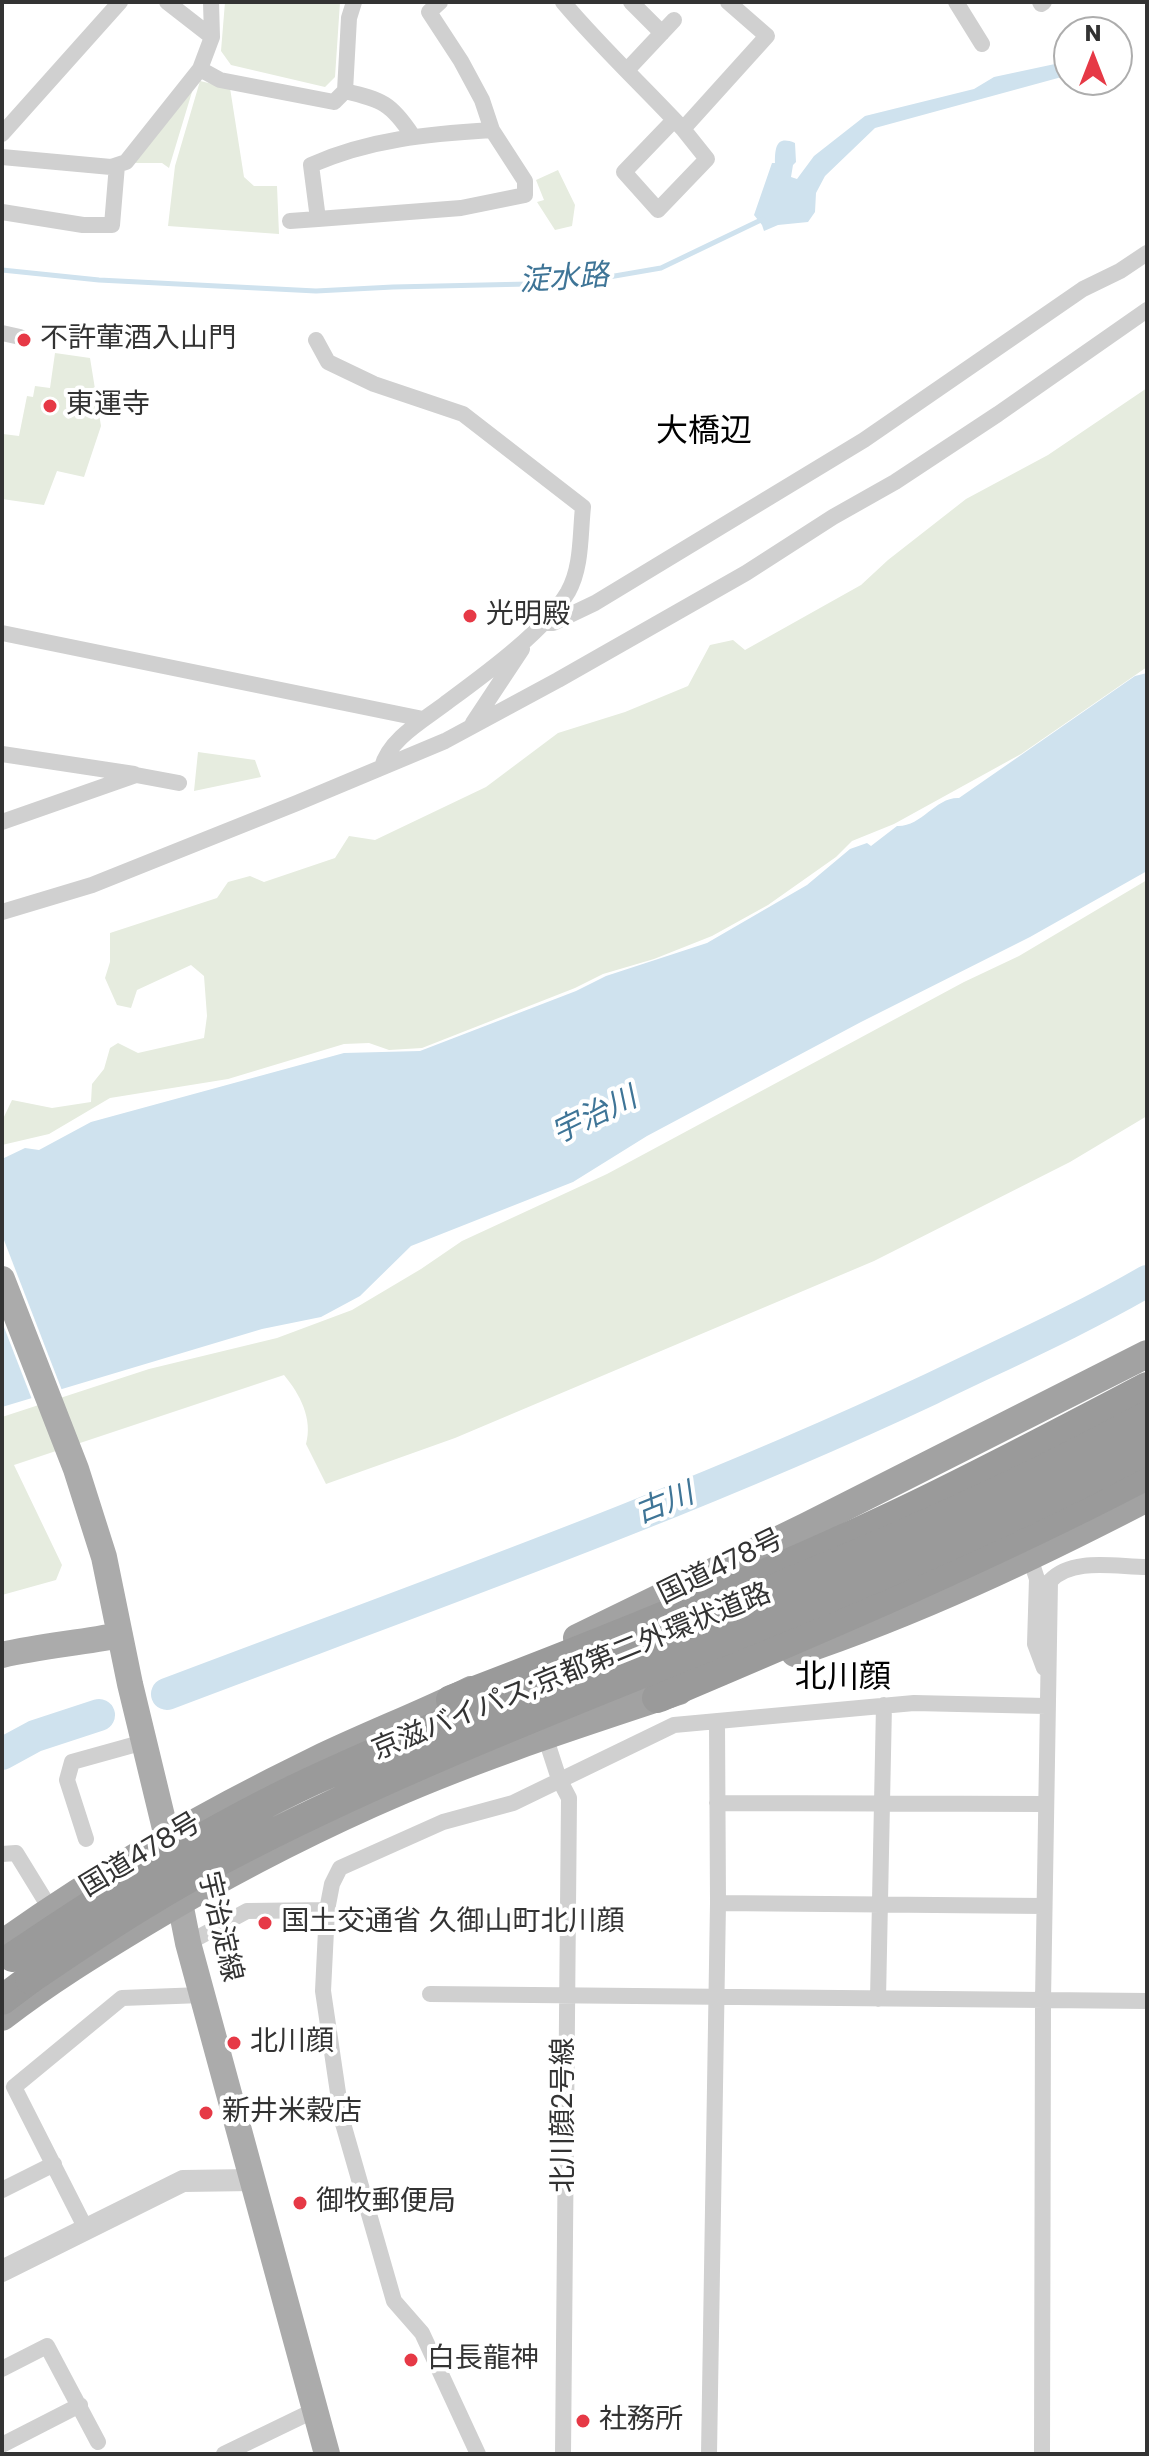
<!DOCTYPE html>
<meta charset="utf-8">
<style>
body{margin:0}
#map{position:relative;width:1149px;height:2456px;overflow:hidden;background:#fff;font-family:Poppins,sans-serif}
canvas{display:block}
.frame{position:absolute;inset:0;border:4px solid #333;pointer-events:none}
.north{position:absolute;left:1053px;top:16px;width:80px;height:80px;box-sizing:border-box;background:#fff;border:2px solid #adadad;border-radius:50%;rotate:0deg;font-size:22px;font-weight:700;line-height:32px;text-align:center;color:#333}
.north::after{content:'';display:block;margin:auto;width:28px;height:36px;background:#e63946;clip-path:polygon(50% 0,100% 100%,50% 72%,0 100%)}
</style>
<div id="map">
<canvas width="1149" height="2456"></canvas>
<div class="frame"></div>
<div class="north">N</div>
</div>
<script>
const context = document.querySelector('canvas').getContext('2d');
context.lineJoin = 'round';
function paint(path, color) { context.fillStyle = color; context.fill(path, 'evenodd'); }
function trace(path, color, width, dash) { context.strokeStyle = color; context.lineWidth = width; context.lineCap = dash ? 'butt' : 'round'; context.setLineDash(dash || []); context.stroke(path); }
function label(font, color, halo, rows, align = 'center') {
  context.font = font + ' Poppins,"Noto Sans JP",sans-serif'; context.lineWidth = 8; context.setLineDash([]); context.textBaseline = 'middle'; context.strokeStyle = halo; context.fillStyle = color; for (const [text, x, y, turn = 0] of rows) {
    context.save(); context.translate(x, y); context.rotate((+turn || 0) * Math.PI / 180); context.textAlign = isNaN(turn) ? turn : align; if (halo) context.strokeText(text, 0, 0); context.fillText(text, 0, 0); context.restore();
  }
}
paint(new Path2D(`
 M 225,2 L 340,2 L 335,77 L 325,87 L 231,65 L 221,51 Z
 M 200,81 L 230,88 L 244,177 L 254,186 L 277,186 L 279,234 L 168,226 L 175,166 Z
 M 195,82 L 169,168 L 162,163 L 131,163 Z
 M 558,170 L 575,205 L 572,226 L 555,230 L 537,202 L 544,200 L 536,180 Z
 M 55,353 L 90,358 L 101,426 L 84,477 L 57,471 L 44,505 L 2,499 L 3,434 L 19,436 L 27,396 L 33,397 L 35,386 L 50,388 Z
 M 1147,388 L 1147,667 L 1021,754 L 894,824 L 852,841 L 836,857 L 768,905 L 712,936 L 654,959 L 603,974 L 575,988 L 422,1048 L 389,1050 L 369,1043 L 344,1044 L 228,1079 L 110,1098 L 49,1134 L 2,1145 L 2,1121 L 12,1100 L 52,1108 L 91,1102 L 92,1084 L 104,1069 L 110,1048 L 118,1043 L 138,1053 L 204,1038 L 207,1016 L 204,976 L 191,965 L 137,990 L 131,1008 L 117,1005 L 105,978 L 110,962 L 110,933 L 217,898 L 228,882 L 250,876 L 264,882 L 335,858 L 349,836 L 375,840 L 486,787 L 558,733 L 625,712 L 688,686 L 710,645 L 733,640 L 745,650 L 861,585 L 888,560 L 966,499 L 1048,455 Z
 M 198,752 L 255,760 L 261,777 L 194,791 Z
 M 1147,880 L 1147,1116 L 1070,1162 L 874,1261 L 455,1438 L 326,1484 L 306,1444 C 313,1419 300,1394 284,1375 L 14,1465 L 62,1565 L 56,1580 L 2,1595 L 2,1417 L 149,1369 L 277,1338 L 352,1310 L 421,1269 L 462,1241 L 607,1174 L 964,982 L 1019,956 Z`), '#e6ecdf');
paint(new Path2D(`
 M 1069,61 L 1069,75 L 875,128 L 825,176 L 816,193 L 815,212 L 808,222 L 778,225 L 764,231 L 762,225 L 754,215 L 772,163 L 775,163 C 775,148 776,135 795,143 L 796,162 L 793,165 L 791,177 L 797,179 L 814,156 L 865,116 L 974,89 L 994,77 Z
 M 1147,673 L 1147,871 L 1030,937 L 861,1022 L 647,1136 L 573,1182 L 411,1246 L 360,1296 L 321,1317 L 262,1329 L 2,1407 L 2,1159 L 25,1148 L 39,1150 L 91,1122 L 344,1053 L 420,1051 L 576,991 L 606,976 L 707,943 L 807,885 L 850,849 L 867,843 L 871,846 L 897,826 C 922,827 935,797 959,798 L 1135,676 Z`), '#cfe2ee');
paint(new Path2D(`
 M 2,1235 L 63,1393 L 33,1402 L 2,1322 Z`), '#fff');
trace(new Path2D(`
 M 2,270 L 99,280 L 316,291 L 393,287 L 574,283 L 661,268 L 763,219`), '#cfe2ee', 5);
trace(new Path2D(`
 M 167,1694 C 423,1597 682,1506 931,1389 C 1003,1354 1078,1321 1147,1281
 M 2,1754 L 35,1736 L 99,1715`), '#cfe2ee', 32);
trace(new Path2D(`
 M 167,2 L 212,37
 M 440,2 L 429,12 L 461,61 L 482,100 L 492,130 L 525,181 L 525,195 L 461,208 L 318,219 L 311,165 C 370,139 428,134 492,130
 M 563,2 C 600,46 643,86 683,129 L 767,36 L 728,2
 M 631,2 L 662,33
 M 956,2 L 982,44
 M 1040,2 L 1041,4 L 1044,2
 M 200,69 L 220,80 L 334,102 L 345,91 L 349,18 L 354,2
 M 628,69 L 674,20
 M 345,91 C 382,100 391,103 412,135
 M 674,120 L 624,172 L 658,210 L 707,159 L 683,129
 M 2,134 L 120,2
 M 2,157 L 111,167 L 126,162 L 200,69 L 212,37 L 211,2
 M 2,212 L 83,225 L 112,225 L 117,165
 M 290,221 L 318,219
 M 2,333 L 20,337
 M 316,340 L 328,362 L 374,384 L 463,414 L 583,507 C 580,535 582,567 568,592 C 545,631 484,675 446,703 C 424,720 389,739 382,767
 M 546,623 L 553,623 L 595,603 L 864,440 L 1083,289 L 1120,271 L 1147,253
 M 2,633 L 423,719
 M 473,723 L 522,649
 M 2,754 L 134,774
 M 2,822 L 136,775 L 179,783
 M 2,912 L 92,885 L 297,803 L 445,741 L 558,680 L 746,573 L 833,517 L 895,482 L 998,414 L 1147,310
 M 1030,1558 L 1037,1579 L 1035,1644 L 1044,1668
 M 545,1736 L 559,1779 L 569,1798 L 563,2454
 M 717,1803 L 1045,1804
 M 86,1839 L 67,1780 L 72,1762 L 144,1742
 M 2,1854 L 16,1853 L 51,1910
 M 718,1903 L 1044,1906
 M 188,1943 L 247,1911 L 327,1910
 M 430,1994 L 1147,2001
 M 878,1999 L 884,1705
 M 2,2190 L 54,2164
 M 86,2229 L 14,2087 L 122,1998 L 202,1995
 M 2,2369 L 47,2346 L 98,2442
 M 2,2445 L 80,2405
 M 224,2454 L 315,2410
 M 478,2454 L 422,2333 L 394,2301 L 342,2120 L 323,1991 L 327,1910 L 332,1884 L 340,1868 L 443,1822 L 513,1803 L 674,1725 L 914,1703 L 1046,1706
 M 709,2454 L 718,1903 L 717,1722
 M 1042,2454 L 1043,2000 L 1050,1581 C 1072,1557 1116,1567 1147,1567`), '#d0d0d0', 16);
trace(new Path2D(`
 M 2,2271 L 183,2181 L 253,2180`), '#d0d0d0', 22);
trace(new Path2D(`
 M 2,1279 L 76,1469 L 104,1557 L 130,1684 L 167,1837 L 188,1943 L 327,2454
 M 2,1655 C 41,1646 80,1643 120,1635`), '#ababab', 26);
trace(new Path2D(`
 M 577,1638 L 807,1526 L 1147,1354
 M 795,1653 C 917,1612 1033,1557 1147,1498
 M 2,1944 C 101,1873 207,1813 316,1760 C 368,1735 420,1715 471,1690
 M 2,2017 C 47,1982 96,1952 144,1923 C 217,1879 293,1839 371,1804 C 470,1759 576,1725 679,1691`), '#a2a2a2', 28);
trace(new Path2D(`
 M 657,1698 C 822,1628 988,1558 1147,1475
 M 451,1700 C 604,1642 756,1581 904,1511 C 986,1472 1067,1429 1147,1387
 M 2,2000 L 30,1979`), '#9a9a9a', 30);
trace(new Path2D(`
 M 13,1957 C 108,1892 207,1830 312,1781 C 588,1654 880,1562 1147,1416
 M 30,1979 C 100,1931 172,1884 248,1846 C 540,1697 858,1606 1147,1449`), '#9a9a9a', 30);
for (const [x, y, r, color] of [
 [24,340,8,"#e63946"],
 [50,406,8,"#e63946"],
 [470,616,8,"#e63946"],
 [265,1923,8,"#e63946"],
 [234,2043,8,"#e63946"],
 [206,2113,8,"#e63946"],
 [300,2203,8,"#e63946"],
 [411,2360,8,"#e63946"],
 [583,2421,8,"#e63946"]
]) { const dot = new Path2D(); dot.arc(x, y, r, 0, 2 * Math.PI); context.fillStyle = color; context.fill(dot); trace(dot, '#fff', 3); }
label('28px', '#333', '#fff', [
 ["不許葷酒入山門",40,340],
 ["東運寺",66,406],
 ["光明殿",486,616],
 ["国土交通省 久御山町北川顔",281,1923],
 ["北川顔",250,2043],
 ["新井米穀店",222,2113],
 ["御牧郵便局",316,2203],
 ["白長龍神",427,2360],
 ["社務所",599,2421]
], 'left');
label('28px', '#333', '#fff', [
 ["国道478号",721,1568,-26],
 ["京滋バイパス;京都第二外環状道路",572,1673,-22],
 ["国道478号",141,1856,-31],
 ["宇治淀線",219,1927,77],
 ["北川顔2号線",565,2115,-90]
]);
label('italic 30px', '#3f7597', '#fff', [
 ["淀水路",564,280,-4],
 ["宇治川",595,1117,-26],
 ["古川",665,1505,-22]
]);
label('32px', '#000', '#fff', [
 ["大橋辺",704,433],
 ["北川顔",843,1679]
]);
</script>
